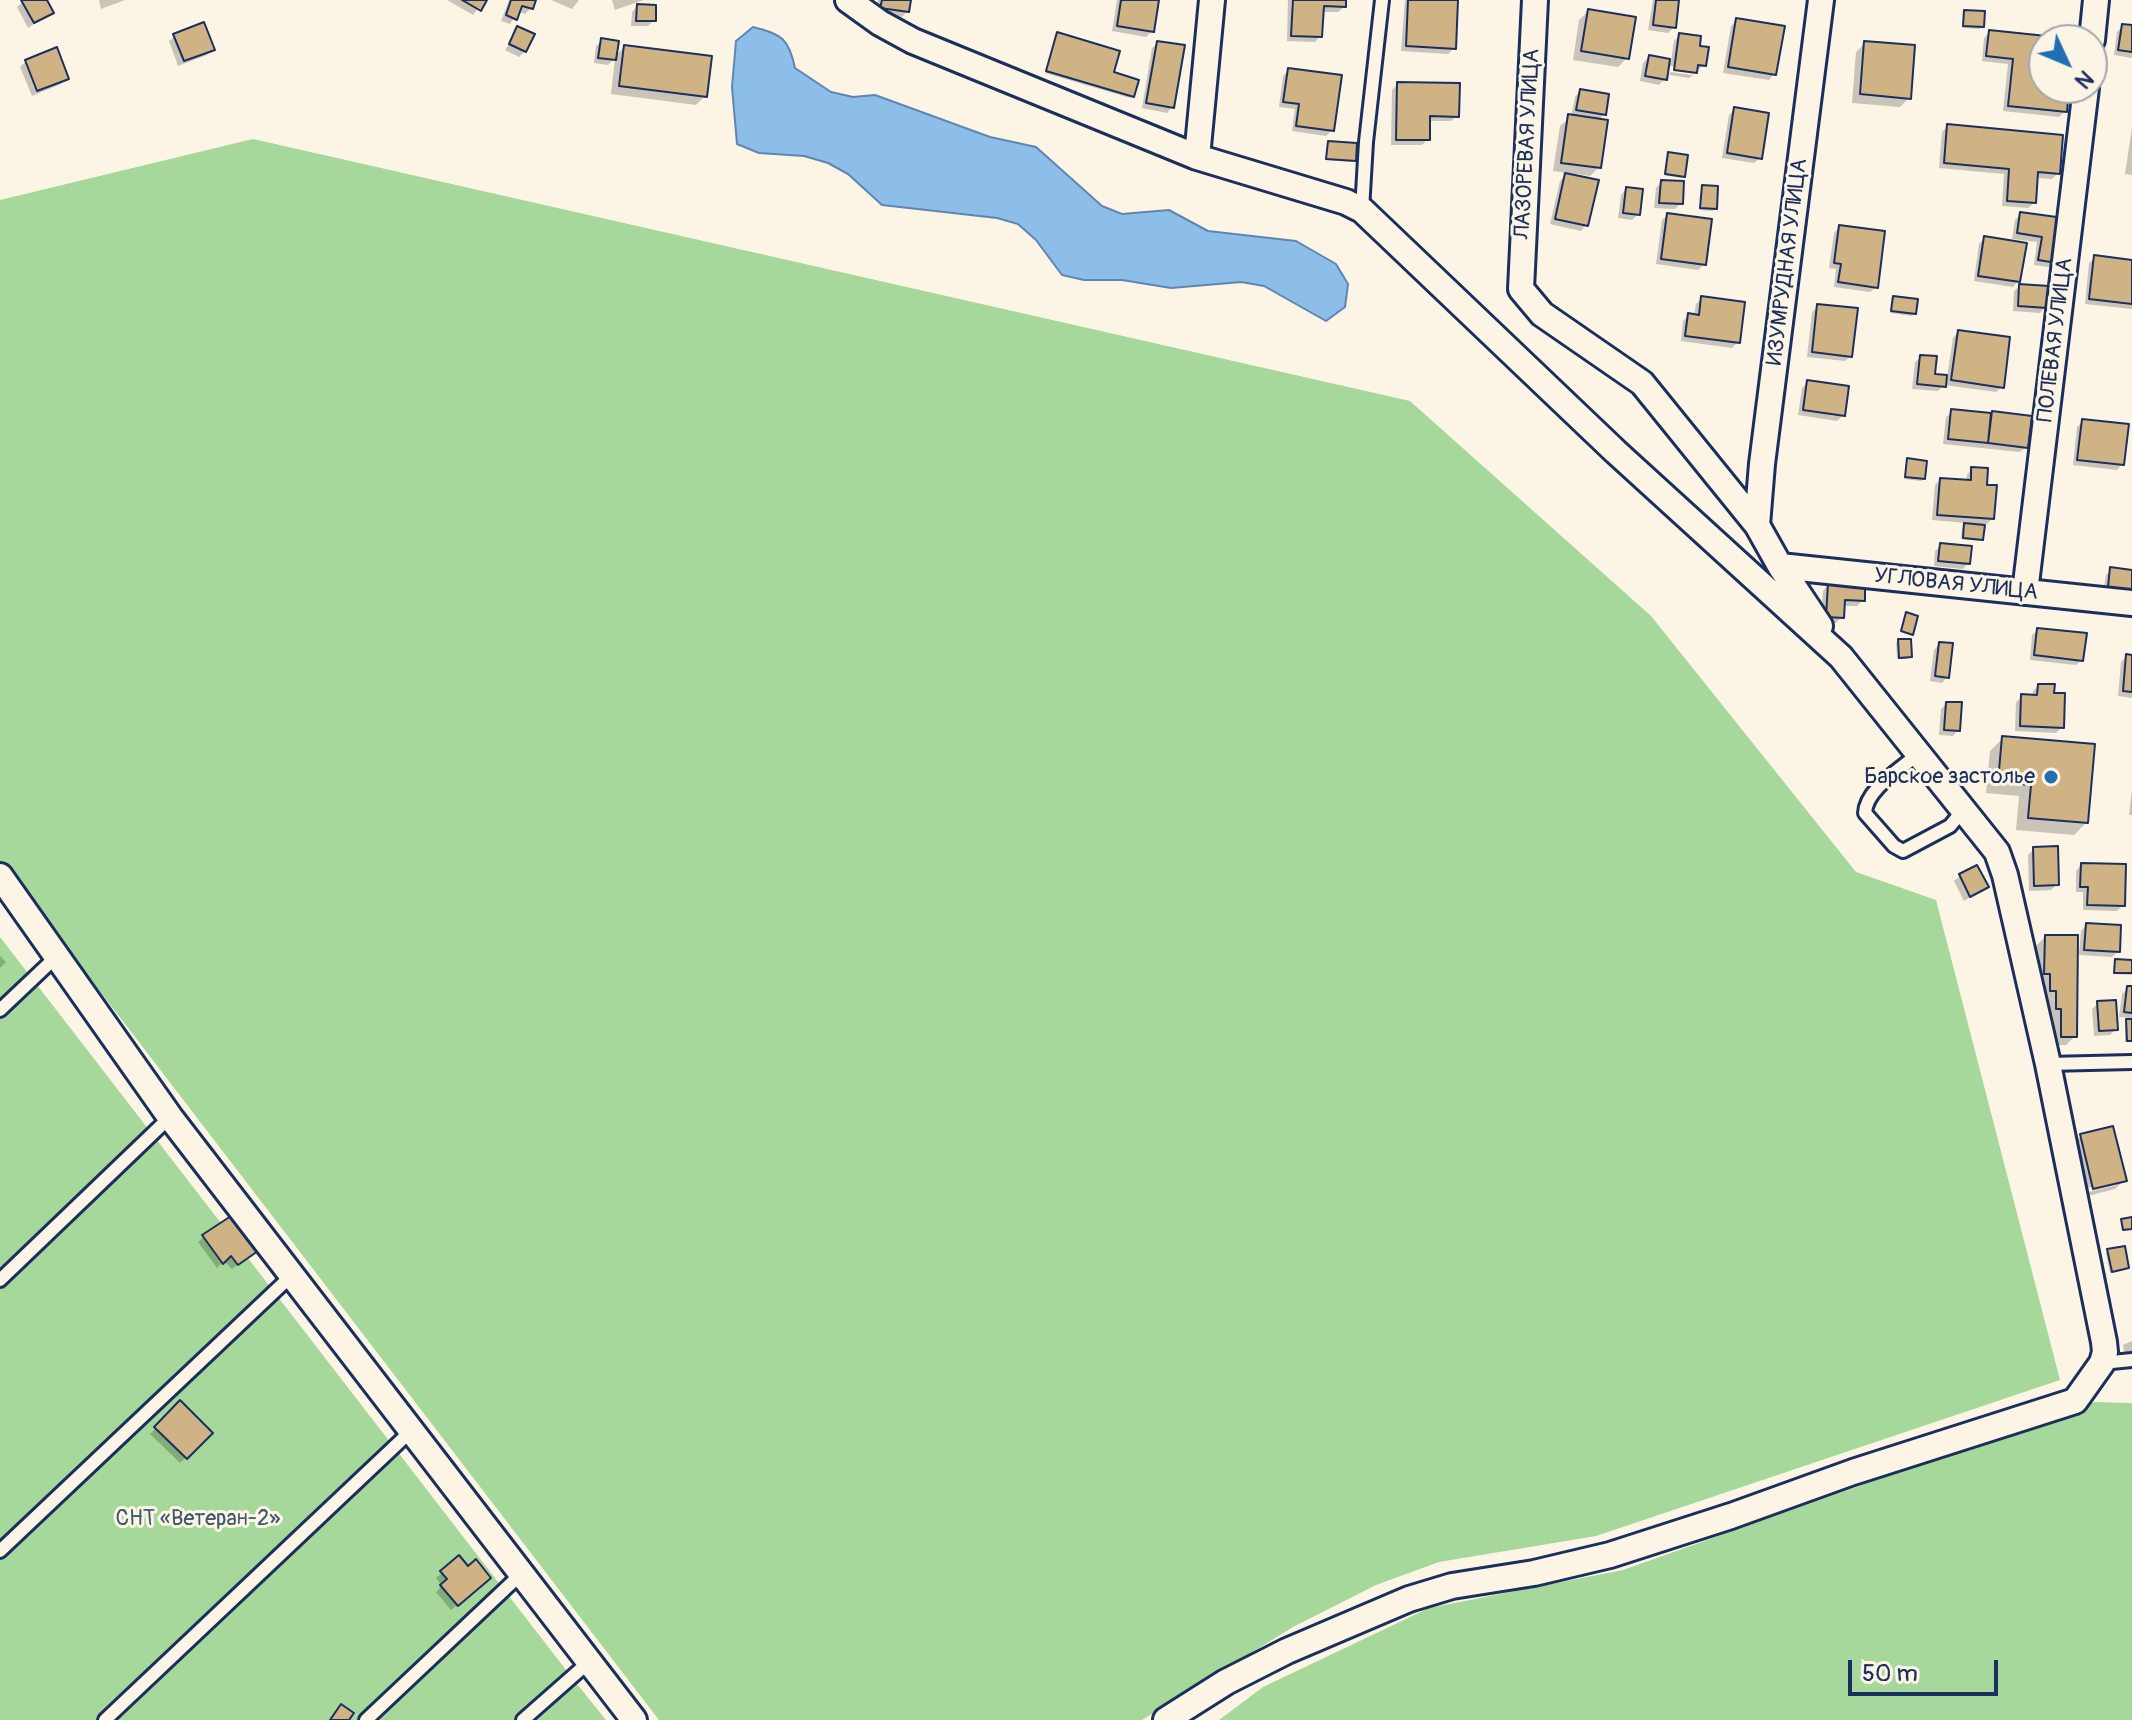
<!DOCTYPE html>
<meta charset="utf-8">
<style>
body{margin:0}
#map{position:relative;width:2132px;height:1720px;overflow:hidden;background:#fcf5e5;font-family:Pangolin,sans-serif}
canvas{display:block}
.north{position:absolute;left:2028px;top:24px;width:80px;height:80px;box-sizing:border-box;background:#fcf5e5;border:2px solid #a2a6af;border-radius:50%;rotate:134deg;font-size:22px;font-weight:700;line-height:32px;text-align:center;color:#1b2f5e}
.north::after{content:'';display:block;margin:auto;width:28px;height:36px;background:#1f6fb2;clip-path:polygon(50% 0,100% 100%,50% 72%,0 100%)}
.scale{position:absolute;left:1848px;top:1660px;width:150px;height:36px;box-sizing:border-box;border:4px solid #1b2f5e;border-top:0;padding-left:10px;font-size:24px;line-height:28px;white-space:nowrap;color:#1b2f5e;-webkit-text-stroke:6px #fcf5e5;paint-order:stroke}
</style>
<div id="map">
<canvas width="2132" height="1720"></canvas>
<div class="north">N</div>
<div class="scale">50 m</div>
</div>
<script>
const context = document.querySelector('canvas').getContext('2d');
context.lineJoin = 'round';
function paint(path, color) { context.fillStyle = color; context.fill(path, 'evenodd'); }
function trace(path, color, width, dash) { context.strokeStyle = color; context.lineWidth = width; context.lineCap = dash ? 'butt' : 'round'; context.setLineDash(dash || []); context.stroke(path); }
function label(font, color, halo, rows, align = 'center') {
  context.font = font + ' Pangolin,sans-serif'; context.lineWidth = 6; context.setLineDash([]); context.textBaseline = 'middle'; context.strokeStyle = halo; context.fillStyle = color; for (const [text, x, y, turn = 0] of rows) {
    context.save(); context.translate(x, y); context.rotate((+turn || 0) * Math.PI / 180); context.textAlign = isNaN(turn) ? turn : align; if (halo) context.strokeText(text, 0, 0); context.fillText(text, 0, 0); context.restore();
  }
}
paint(new Path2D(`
 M 253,139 L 1410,401 L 1651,616 L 1856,872 L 1936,900 L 2060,1380 L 1596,1536 L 1439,1562 L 1376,1585 L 1293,1627 L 1142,1720 L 659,1720 L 0,861 L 0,200 Z
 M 0,937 L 573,1679 L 606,1720 L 0,1720 Z
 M 2095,1402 L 2132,1403 L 2132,1720 L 1219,1720 L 1263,1687 L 1429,1608 L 1623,1570 Z`), '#a5d89a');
const water = new Path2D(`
 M 753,27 C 782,34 789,39 795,68 L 831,92 L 853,97 L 875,95 L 990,137 L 1036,147 L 1102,206 L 1122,214 L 1169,210 L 1208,231 L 1296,241 L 1336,264 L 1348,284 L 1345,307 L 1326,321 L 1264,286 L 1241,282 L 1171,288 L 1122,280 L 1084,280 L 1062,275 L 1036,240 L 1018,224 L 997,218 L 882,205 L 848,174 L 828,163 L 804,156 L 759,153 L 737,144 L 732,87 L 736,41 Z`);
paint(water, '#8dbee9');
trace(water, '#5f85b1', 2);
paint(new Path2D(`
 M 25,0 L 45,0 L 52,12 L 28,28 L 17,7 Z
 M 99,0 L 125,0 L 101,9 Z
 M 447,0 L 484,0 L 473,15 Z
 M 509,0 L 534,0 L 531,8 L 525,14 L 518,11 L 510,24 L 501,21 Z
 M 551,0 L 579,0 L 572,9 Z
 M 612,0 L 644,0 L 615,10 Z
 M 878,0 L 909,0 L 907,11 L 902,17 L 876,13 Z
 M 1117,0 L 1157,0 L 1152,31 L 1146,37 L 1112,31 Z
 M 1288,0 L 1344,0 L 1344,7 L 1338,12 L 1321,12 L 1320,36 L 1315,42 L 1287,41 Z
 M 1456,0 L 1454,48 L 1448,54 L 1401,51 L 1405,0 Z
 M 1653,0 L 1677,0 L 1674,27 L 1668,33 L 1648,30 Z
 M 637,6 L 654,20 L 648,26 L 631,26 L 632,12 Z
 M 1588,11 L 1627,58 L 1618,67 L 1573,60 L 1579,20 Z
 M 1965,12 L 1982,26 L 1980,29 L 1962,28 Z
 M 1737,20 L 1774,74 L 1769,80 L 1723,73 L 1731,26 Z
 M 2123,26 L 2132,27 L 2132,58 L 2114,55 L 2117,32 Z
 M 518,29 L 525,51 L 519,57 L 505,50 Z
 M 1990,32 L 2068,40 L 2044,40 L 2044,88 L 2067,88 L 2065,111 L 2059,117 L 2003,111 L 2008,64 L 1982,61 L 1984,38 Z
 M 1058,35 L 1111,74 L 1133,95 L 1130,98 L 1045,73 Z
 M 1680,35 L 1698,48 L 1704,65 L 1693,74 L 1693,71 L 1667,65 L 1665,79 L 1659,85 L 1640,81 L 1643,63 L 1649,57 L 1671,61 L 1674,41 Z
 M 175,36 L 212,49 L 207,55 L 178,66 L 169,41 Z
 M 602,41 L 614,58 L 624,47 L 705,96 L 696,105 L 611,94 L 615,58 L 608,65 L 594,63 L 596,46 Z
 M 1158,43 L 1172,107 L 1167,113 L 1142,108 L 1152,48 Z
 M 1865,43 L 1909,98 L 1900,107 L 1852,103 L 1856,52 Z
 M 26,61 L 67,79 L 61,84 L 32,96 L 20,67 Z
 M 1289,70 L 1332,130 L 1326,136 L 1292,131 L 1295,109 L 1279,107 L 1283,76 Z
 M 1670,72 L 1693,75 L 1689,78 L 1670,75 Z
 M 1398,84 L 1457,116 L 1451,121 L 1428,121 L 1428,139 L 1422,145 L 1391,145 L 1392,90 Z
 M 1580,91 L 1604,114 L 1598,121 L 1599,167 L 1590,176 L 1576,174 L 1586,225 L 1581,231 L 1550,224 L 1560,181 L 1568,173 L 1553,171 L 1560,126 L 1571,117 L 1575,97 Z
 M 1735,109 L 1760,158 L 1754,163 L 1722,158 L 1729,115 Z
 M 1948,126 L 2058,173 L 2052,179 L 2036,178 L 2034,203 L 2028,208 L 2002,206 L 2004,174 L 1939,168 L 1942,132 Z
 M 2132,127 L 2132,175 L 2125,174 Z
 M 1329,143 L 1354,160 L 1352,162 L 1325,160 Z
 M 1669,154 L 1683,176 L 1681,178 L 1664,175 Z
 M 1661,182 L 1681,203 L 1675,209 L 1654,208 L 1656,188 Z
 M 1702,187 L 1715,208 L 1713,211 L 1699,210 Z
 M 1626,189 L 1638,214 L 1632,220 L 1618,218 L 1621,195 Z
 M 2021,214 L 2061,220 L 2055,262 L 2049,267 L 2034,265 L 2037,242 L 2012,239 L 2015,220 Z
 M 1668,215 L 1704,264 L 1698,270 L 1656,264 L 1662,220 Z
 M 1840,227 L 1876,287 L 1870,292 L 1834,287 L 1836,269 L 1829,268 L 1834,233 Z
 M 1985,238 L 2018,281 L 2013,287 L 1974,281 L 1979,244 Z
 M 2095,258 L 2132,262 L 2132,309 L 2085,304 L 2089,263 Z
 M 2020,286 L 2045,307 L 2040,313 L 2013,311 L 2014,291 Z
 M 1702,298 L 1738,342 L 1732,348 L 1681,341 L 1683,321 L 1689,315 L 1694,316 L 1696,304 Z
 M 1894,298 L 1914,313 L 1912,316 L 1890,313 Z
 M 1818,306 L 1850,356 L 1845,361 L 1807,357 L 1812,312 Z
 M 1958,332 L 2002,387 L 1996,392 L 1944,385 L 1938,391 L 1912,389 L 1915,362 L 1921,357 L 1933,376 L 1947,377 L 1953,338 Z
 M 1808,382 L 1843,415 L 1837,421 L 1798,415 L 1802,388 Z
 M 1952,412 L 2030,418 L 2026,447 L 2020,452 L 1943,444 L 1946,417 Z
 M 2083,421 L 2122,464 L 2117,470 L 2073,465 L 2077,427 Z
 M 1908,460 L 1923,479 L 1921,481 L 1904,479 Z
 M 1972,469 L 1984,487 L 1993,518 L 1987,524 L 1983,524 L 1979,541 L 1961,539 L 1962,528 L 1967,523 L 1932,520 L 1935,485 L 1940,480 L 1966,482 L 1967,475 Z
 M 1941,546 L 1968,563 L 1963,569 L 1934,566 L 1935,551 Z
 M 2111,570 L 2132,572 L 2132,595 L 2103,592 L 2106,575 Z
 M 1828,585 L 1863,600 L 1857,606 L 1843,606 L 1842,617 L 1836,623 L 1821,622 L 1823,591 Z
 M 2038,630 L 2082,660 L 2076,665 L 2030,660 L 2032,635 Z
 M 1898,641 L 1910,657 L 1908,659 L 1897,659 L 1896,643 Z
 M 1939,644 L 1947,677 L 1942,683 L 1930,681 L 1934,650 Z
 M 2127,656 L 2132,657 L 2132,698 L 2118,696 L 2121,662 Z
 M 2038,686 L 2052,695 L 2062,727 L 2056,733 L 2015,731 L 2016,702 L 2022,697 L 2032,697 L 2033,691 Z
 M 1946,704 L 1958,730 L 1953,736 L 1939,735 L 1941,709 Z
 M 2003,738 L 2086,823 L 2074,835 L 2016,830 L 2019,796 L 1986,793 L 1990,751 Z
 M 2132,788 L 2132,815 L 2129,815 Z
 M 2034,849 L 2056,885 L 2051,890 L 2029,891 L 2028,855 Z
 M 2081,865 L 2123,905 L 2117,911 L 2083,910 L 2083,892 L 2076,892 L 2076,871 Z
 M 1960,876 L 1986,887 L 1964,901 L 1954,881 Z
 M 2086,925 L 2118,951 L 2112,957 L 2079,955 L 2081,931 Z
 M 2045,937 L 2075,1036 L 2066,1045 L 2053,1045 L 2053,1017 L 2047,1017 L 2047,999 L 2041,999 L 2036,982 L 2036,946 Z
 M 0,956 L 6,962 L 0,968 Z
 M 2116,961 L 2132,962 L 2132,975 L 2113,974 Z
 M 2128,988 L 2132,988 L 2132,1042 L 2125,1042 L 2125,1024 L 2130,1018 L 2119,1017 L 2122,994 Z
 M 2098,1003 L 2116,1029 L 2110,1035 L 2094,1036 L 2092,1009 Z
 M 2081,1136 L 2124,1180 L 2115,1189 L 2084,1197 L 2072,1145 ZM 2117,1181 L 2117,1185 L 2084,1193 L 2083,1189 Z
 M 204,1237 L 250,1256 L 232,1269 L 224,1261 L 217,1268 L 198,1242 Z
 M 2108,1251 L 2127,1268 L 2125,1270 L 2110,1273 L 2106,1253 Z
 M 2132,1341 L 2132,1354 L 2125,1355 L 2123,1345 Z
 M 180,1403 L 210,1433 L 180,1463 L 150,1434 Z
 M 459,1558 L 483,1584 L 451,1610 L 436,1592 L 442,1586 L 436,1578 Z`), '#0003');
const building = new Path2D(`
 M 21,0 L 47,0 L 54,13 L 34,23 Z
 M 462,0 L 487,0 L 481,11 Z
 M 511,0 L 536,0 L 533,9 L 522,6 L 517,20 L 506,15 Z
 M 882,0 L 911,0 L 909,12 L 880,8 Z
 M 1121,0 L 1159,0 L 1154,32 L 1117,26 Z
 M 1293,0 L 1346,0 L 1346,7 L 1324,6 L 1322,37 L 1291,36 Z
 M 1408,0 L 1458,0 L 1456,49 L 1406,46 Z
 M 1656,0 L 1679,0 L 1676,28 L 1653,25 Z
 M 637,4 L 656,5 L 656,21 L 636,21 Z
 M 1588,9 L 1636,17 L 1629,59 L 1581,51 Z
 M 1964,10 L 1985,11 L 1984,27 L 1963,26 Z
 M 1736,18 L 1785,26 L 1776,75 L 1728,67 Z
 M 204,22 L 215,50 L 184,61 L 173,34 Z
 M 2122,24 L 2132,25 L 2132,52 L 2118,50 Z
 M 517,26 L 535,34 L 526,52 L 509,44 Z
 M 1989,30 L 2075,39 L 2044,40 L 2044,88 L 2069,88 L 2067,112 L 2008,106 L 2013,59 L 1986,56 Z
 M 1057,32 L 1120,51 L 1114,72 L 1139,80 L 1134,97 L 1046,71 Z
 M 1679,33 L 1701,36 L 1700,46 L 1709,47 L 1706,66 L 1698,65 L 1697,73 L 1674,70 Z
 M 601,38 L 619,41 L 616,60 L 598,58 Z
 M 1157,41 L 1185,45 L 1174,108 L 1146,103 Z
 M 1864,41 L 1915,45 L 1911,99 L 1860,94 Z
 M 624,45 L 712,56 L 707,97 L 619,86 Z
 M 57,47 L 69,79 L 37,91 L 25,60 Z
 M 1649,55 L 1670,59 L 1667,80 L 1645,76 Z
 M 1288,68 L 1342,75 L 1334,131 L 1296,126 L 1299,104 L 1283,102 Z
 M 1397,82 L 1460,83 L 1459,117 L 1430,116 L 1430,140 L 1396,140 Z
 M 1580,89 L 1609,94 L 1606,115 L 1576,110 Z
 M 1734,107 L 1769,113 L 1762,159 L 1727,153 Z
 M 1568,114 L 1608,120 L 1601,168 L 1561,163 Z
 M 1947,124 L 2063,135 L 2060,174 L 2038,172 L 2036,203 L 2007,201 L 2009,169 L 1944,163 Z
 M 1328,141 L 1357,143 L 1356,161 L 1326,159 Z
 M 1668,152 L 1688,155 L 1685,177 L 1665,174 Z
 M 1565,173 L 1599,180 L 1588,226 L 1555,219 Z
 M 1661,180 L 1684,181 L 1683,204 L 1659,203 Z
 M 1702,185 L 1718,186 L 1717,209 L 1700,208 Z
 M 1626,187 L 1643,189 L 1640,215 L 1623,213 Z
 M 2020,212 L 2064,218 L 2057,263 L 2038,260 L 2042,237 L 2017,233 Z
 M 1667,213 L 1712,219 L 1706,265 L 1661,259 Z
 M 1839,225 L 1885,231 L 1878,288 L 1838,282 L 1841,264 L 1834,263 Z
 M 1984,236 L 2027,243 L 2020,282 L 1978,276 Z
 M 2094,255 L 2132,260 L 2132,304 L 2089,299 Z
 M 2019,284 L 2049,286 L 2047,308 L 2018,306 Z
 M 1701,296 L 1745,302 L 1740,343 L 1685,336 L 1688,313 L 1699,315 Z
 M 1893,296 L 1918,299 L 1916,314 L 1891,311 Z
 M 1817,304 L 1858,308 L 1852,357 L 1812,352 Z
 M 1958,330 L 2010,337 L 2004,388 L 1951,380 Z
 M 1920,355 L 1937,356 L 1935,374 L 1947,375 L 1946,387 L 1917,384 Z
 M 1807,380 L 1849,386 L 1845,416 L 1803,410 Z
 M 1951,409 L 1991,413 L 1988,443 L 1948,439 Z
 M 1992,411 L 2032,416 L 2028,448 L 1988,443 Z
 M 2082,419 L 2129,424 L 2124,465 L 2077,460 Z
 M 1907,458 L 1927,461 L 1925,479 L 1905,477 Z
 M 1971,467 L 1988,468 L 1987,485 L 1997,485 L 1994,519 L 1937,515 L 1940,478 L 1971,480 Z
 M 1964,523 L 1985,525 L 1983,540 L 1963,538 Z
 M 1940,543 L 1972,546 L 1970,564 L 1938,561 Z
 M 2110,567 L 2132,570 L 2132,590 L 2108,587 Z
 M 1828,583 L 1865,584 L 1865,601 L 1845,600 L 1844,618 L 1826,617 Z
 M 1906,612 L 1918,616 L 1913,635 L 1901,631 Z
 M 2037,628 L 2087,633 L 2083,661 L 2034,655 Z
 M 1898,639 L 1911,639 L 1912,657 L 1899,658 Z
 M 1939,642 L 1953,643 L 1949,678 L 1935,676 Z
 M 2126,654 L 2132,655 L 2132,692 L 2123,691 Z
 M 2038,684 L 2055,684 L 2054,693 L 2065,693 L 2064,728 L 2020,726 L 2021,694 L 2037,695 Z
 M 1946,702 L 1962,702 L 1960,731 L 1944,730 Z
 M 2002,736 L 2095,744 L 2088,823 L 2028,818 L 2031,785 L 1998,782 Z
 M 2058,846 L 2059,885 L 2034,886 L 2033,847 Z
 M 2081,863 L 2126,864 L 2125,906 L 2087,905 L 2088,887 L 2080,887 Z
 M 1977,865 L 1989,887 L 1970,897 L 1959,874 Z
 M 2086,923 L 2121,925 L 2120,952 L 2084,950 Z
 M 2045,935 L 2078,935 L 2077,1037 L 2061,1037 L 2061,1009 L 2056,1009 L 2056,991 L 2050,991 L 2050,974 L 2044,974 Z
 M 2115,959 L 2132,960 L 2132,973 L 2114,973 Z
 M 2127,986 L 2132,986 L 2132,1013 L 2124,1012 Z
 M 2116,1000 L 2118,1030 L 2099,1031 L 2097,1001 Z
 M 2126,1019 L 2132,1019 L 2132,1041 L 2127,1041 Z
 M 2113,1126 L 2127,1181 L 2093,1189 L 2080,1134 Z
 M 231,1216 L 258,1251 L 238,1265 L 231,1256 L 223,1264 L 202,1235 Z
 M 2132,1217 L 2132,1229 L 2123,1230 L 2121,1219 Z
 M 2125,1246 L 2129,1268 L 2112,1272 L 2107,1249 Z
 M 180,1400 L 213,1433 L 187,1459 L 154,1427 Z
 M 459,1555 L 468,1566 L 476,1559 L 491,1578 L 458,1606 L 440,1585 L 447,1579 L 440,1571 Z
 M 341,1704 L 354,1713 L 349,1720 L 330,1720 Z`);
paint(building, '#d0b385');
trace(building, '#1b2f5e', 2);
const lane = new Path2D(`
 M 1362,210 L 1366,142 L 1382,0
 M 1918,754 C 1901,769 1866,789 1865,813 L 1894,846 L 1903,851 L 1950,826 L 1964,809
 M 0,1010 L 57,956
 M 2048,1064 L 2132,1062
 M 0,1280 L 170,1117
 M 2102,1363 L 2132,1360
 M 0,1551 L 292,1275
 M 105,1720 L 412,1430
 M 366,1720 L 521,1574
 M 523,1720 L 590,1661`);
const street = new Path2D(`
 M 848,0 L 880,23 L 913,41 L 1197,157 L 1346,202 L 1362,210 L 1616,452 L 1841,657 L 1997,852 L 2005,875 L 2048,1064 L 2104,1342 L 2105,1352 L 2102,1363 L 2075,1401 L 1853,1472 L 1731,1516 L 1610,1555 L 1534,1573 L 1452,1586 L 1409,1599 L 1287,1651 L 1226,1682 L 1166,1720
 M 1535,0 L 1521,289 L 1542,314 L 1642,383 L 1757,525 L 1780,566 L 1820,626
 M 2092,40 L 2096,0
 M 1197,157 L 1212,0
 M 1757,525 L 1762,464 L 1821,0
 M 1780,566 L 2132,603
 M 2025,592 L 2086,88
 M 0,876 L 170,1117 L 634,1720`);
trace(lane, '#1b2f5e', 18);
trace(street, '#1b2f5e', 30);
trace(lane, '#fcf5e5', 12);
trace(street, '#fcf5e5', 24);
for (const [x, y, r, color] of [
 [2051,777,8,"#1f6fb2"]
]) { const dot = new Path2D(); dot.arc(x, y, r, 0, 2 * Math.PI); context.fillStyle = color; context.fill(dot); trace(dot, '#fcf5e5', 3); }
label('22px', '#1b2f5e', '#fcf5e5', [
 ["ЛАЗОРЕВАЯ УЛИЦА",1528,144,-87],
 ["ИЗУМРУДНАЯ УЛИЦА",1788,262,-83],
 ["ПОЛЕВАЯ УЛИЦА",2056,340,-83],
 ["УГЛОВАЯ УЛИЦА",1956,585,6]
]);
label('22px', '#1b2f5e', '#fcf5e5', [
 ["Барское застолье",2035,777]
], 'right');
label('22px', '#3e596d', '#fcf5e5', [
 ["СНТ «Ветеран-2»",198,1519]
]);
</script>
